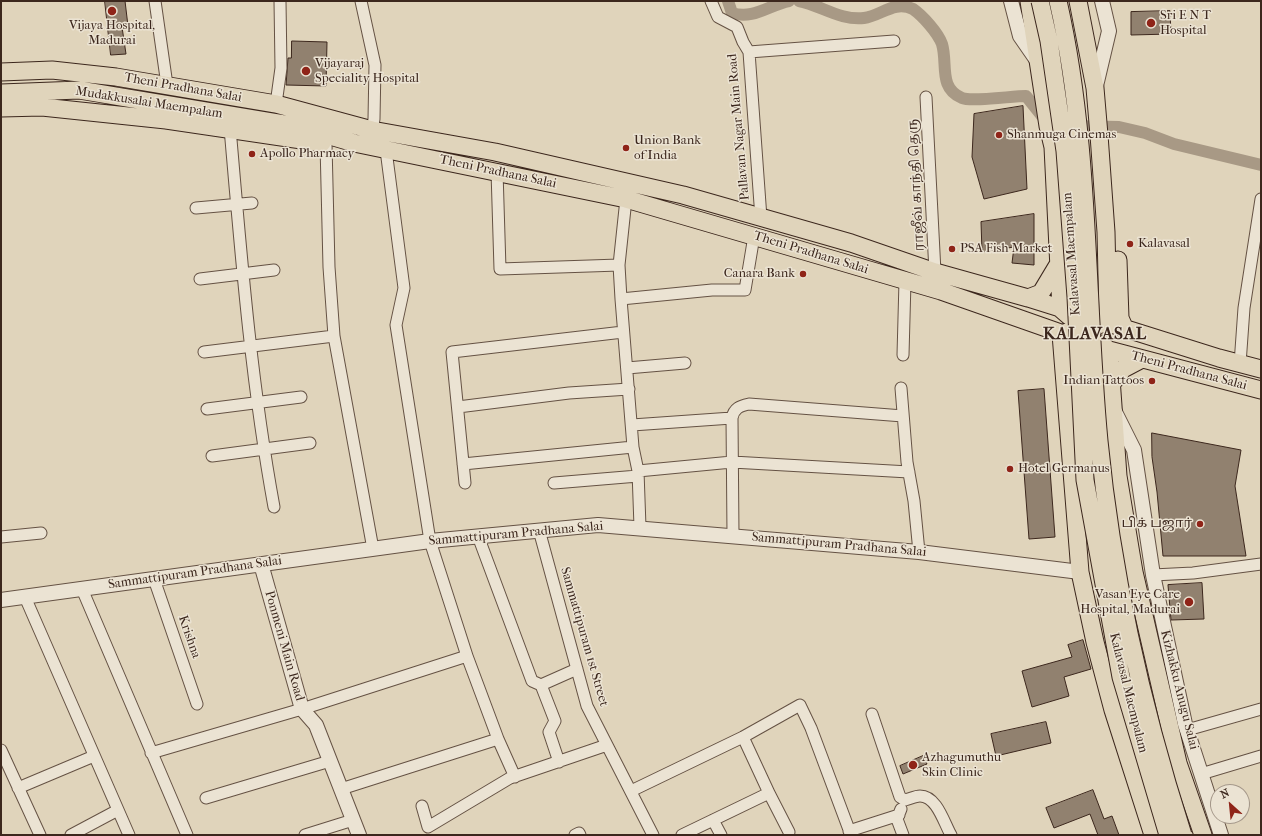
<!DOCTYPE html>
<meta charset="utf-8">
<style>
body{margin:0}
#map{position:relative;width:1262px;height:836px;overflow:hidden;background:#e0d4bb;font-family:"IM FELL French Canon",serif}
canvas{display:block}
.frame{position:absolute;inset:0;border:2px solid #3c271d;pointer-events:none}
.north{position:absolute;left:1210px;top:784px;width:40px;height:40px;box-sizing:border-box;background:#ebe3d3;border:1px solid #a5988a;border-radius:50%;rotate:333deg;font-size:11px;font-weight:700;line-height:16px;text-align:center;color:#3c271d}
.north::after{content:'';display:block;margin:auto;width:14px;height:18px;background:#8f2418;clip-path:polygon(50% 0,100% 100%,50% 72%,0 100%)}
</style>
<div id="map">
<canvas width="1262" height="836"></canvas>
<div class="frame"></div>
<div class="north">N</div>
</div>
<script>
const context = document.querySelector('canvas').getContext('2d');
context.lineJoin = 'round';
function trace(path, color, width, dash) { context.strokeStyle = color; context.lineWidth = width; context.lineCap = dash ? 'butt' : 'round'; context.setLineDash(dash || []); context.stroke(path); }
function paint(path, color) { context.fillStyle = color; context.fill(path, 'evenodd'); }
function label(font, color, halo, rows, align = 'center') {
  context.font = font + ' "IM FELL French Canon","Noto Serif Tamil",serif'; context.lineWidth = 3; context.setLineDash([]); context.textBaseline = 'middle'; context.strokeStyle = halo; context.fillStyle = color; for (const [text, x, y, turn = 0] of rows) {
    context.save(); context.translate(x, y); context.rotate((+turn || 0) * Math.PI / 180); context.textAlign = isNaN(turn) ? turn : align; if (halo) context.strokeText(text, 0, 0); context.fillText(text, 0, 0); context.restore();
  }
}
trace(new Path2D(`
 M 728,1 L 732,13 C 753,20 769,5 789,1
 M 799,1 C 820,5 841,21 864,18 C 881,16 894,0 913,9 C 923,16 938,33 942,44 C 948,64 938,88 962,98 C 971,102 1013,96 1026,96 L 1046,121
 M 1070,126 L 1119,127 L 1145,133 L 1174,144 L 1261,165`), '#a89985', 12);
const building = new Path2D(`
 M 105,1 L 125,1 L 128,26 L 122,27 L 126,54 L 111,55 Z
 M 1170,11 L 1171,34 L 1131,35 L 1131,12 Z
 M 292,41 L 327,42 L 326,86 L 286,85 L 288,58 L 291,58 Z
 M 1023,106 L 1027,189 L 984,199 L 972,157 L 974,114 Z
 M 1034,214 L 1034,265 L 1012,263 L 1014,247 L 982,252 L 981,222 Z
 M 1044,389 L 1055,537 L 1029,539 L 1018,391 Z
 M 1152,433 L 1241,450 L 1235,486 L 1246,556 L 1163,556 L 1157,492 L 1152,457 Z
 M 1202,583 L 1204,619 L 1171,620 L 1168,585 Z
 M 1083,640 L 1091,669 L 1064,677 L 1069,696 L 1032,707 L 1022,671 L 1072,657 L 1068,645 Z
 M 1046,722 L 1051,743 L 996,756 L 991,734 Z
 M 923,756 L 927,764 L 903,774 L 900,766 Z
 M 1093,790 L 1104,819 L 1112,816 L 1119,835 L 1098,835 L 1090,814 L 1054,828 L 1046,808 Z`);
paint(building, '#91816f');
trace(building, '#3c271d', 1);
const minor = new Path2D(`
 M 155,1 L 167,85
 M 361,1 L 375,65 L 374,119 L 371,137
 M 711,1 L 718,17 L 737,27 L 743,42 L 749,52 L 761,218
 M 749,52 L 894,41
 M 926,97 L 935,272
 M 276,104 L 281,68 L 280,1
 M 230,128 C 241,255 251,382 274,507
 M 326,144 L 329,267 L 334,336
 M 386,150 L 404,288 L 396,325 L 430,541 L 467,656 L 498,739
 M 497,171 L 500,269 L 619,265
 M 626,199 L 619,265 L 621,299 L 633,447 L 638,471 L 640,527
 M 196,208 L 252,203
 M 200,279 L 274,270
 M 621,299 L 712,290 L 745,290 L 754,236
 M 204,352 L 334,336 L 373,549
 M 903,355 L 905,281
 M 1240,364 L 1244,308 L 1261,199
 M 627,368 L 685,363
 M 901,388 L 907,462 L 914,501 L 919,552
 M 458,407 L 569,393 L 629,389
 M 207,409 L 301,397
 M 632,425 L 732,418
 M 212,456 L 310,443
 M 463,464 L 633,447
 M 638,471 L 732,462 L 909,472
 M 465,483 L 452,352 L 623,332
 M 554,483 L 638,476
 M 539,530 L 587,706 L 653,835
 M 733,535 L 732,418 C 734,408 740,406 749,404 L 903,416
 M 478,536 L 532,681 L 541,685
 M 1,537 L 41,533
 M 1153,575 L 1193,573 L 1261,564
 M 154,579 L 197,704
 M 82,589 L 187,835
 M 25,597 L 129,835
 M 872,714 L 900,797 L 905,800 C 910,799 915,796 920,796 C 937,796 944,823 951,835
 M 1187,730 L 1261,709
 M 743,737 L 769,793
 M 1,750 L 40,835
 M 151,753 L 302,709 L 467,656
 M 559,762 L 549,732 L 555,721 L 541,685 L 577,669
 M 1201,774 L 1261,756
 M 18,788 L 94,756
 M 341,789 L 498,739 L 515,777
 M 631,791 L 743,737 L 800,705 L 811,728 L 851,835
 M 206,798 L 330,761
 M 422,806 L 428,827 L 510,778 L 607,745
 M 901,809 L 897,819 L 903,835
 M 713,820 L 721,835
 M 849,831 L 899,815
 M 71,835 L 118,810
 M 305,835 L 353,820
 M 575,835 L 579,833 L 580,835
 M 682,835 L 769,793 L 789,832`);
const tertiary = new Path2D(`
 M 1011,1 L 1020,36 L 1038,62
 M 1096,86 L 1109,31 L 1102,1
 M 1115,412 L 1134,450 L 1153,575 L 1185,724 L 1221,835
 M 261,564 L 302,709 L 316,725 L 359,835
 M 1,600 L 430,541 L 598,525 L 919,552 L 1080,572`);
const primary = new Path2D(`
 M 1029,1 L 1048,126 L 1053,147 L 1061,309 L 1069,316
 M 1078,1 L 1095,88 L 1099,135 L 1106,232 L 1108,322 L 1098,325
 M 1,72 L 52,70 L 116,77 L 276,104 L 372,130 L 495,152 L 683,195 L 851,243 L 935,272 L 1028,298 L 1219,358 L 1261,369
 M 1,93 L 79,90 L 296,126 L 354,143 L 626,199 L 941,291 L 1109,350 L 1261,390
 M 1,108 L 42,107 L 166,120 L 322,143
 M 1118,260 L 1120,318 L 1124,327
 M 1028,298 L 1041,293 L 1059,263
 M 1070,331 L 1061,334 L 1080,572 L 1095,642 L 1113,710 L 1153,835
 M 1101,344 L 1109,350 L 1118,476 L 1134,572 L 1178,763 L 1203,835
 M 1110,386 L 1123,369 L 1142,359`);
trace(minor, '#655244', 13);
trace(tertiary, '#655244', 16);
trace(primary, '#3c271d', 19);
trace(minor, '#ebe3d3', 11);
trace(tertiary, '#ebe3d3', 14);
trace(primary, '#e0d4bb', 17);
const primaryBridge = new Path2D(`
 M 1040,1 L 1049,41 L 1065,151 L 1076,297 L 1085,480 L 1121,677 L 1168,835
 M 1058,1 C 1091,145 1085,294 1099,441 C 1112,575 1142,707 1183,835`);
trace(primaryBridge, '#3c271d', 19, []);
trace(primaryBridge, '#e0d4bb', 17);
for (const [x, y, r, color] of [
 [112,11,5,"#8f2418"],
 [1151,23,5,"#8f2418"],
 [306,71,5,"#8f2418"],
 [999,135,4,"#8f2418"],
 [626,148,4,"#8f2418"],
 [252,154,4,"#8f2418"],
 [1130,244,4,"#8f2418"],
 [952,249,4,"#8f2418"],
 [803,274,4,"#8f2418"],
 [1152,381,4,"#8f2418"],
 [1010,469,4,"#8f2418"],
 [1200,524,4,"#8f2418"],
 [1189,602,5,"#8f2418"],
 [913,765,5,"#8f2418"]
]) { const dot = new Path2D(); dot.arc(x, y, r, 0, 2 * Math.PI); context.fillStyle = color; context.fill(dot); trace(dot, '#ebe3d3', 1.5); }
label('13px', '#3c271d', '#ebe3d3', [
 ["Sri E N T",1160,16],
 ["Hospital",1160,31],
 ["Vijaya Hospital,",112,26,"center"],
 ["Madurai",112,41,"center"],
 ["Vijayaraj",315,64],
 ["Speciality Hospital",315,79],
 ["Shanmuga Cinemas",1007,135],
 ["Union Bank",634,141],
 ["of India",634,156],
 ["Apollo Pharmacy",260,154],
 ["Kalavasal",1138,244],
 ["PSA Fish Market",960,249],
 ["Canara Bank",795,274,"right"],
 ["Indian Tattoos",1144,381,"right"],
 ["Hotel Germanus",1018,469],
 ["பிக் பஜார்",1192,524,"right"],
 ["Vasan Eye Care",1180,595,"right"],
 ["Hospital, Madurai",1180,610,"right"],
 ["Azhagumuthu",922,758],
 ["Skin Clinic",922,773]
], 'left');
label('13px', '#3c271d', '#ebe3d3', [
 ["Theni Pradhana Salai",183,88,10],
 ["Mudakkusalai Maempalam",149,103,9],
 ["Pallavan Nagar Main Road",739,127,-95],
 ["Theni Pradhana Salai",498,172,12],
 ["ராஜீவ் காந்தி தெரு",917,185,-93],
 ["Theni Pradhana Salai",811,253,17],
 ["Kalavasal Maempalam",1072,254,-94],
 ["Theni Pradhana Salai",1189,371,15],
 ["Sammattipuram Pradhana Salai",516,534,-5],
 ["Sammattipuram Pradhana Salai",839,545,5],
 ["Sammattipuram Pradhana Salai",195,573,-8],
 ["Krishna",189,637,71],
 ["Sammattipuram 1st Street",584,637,74],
 ["Ponmeni Main Road",284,646,74],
 ["Kizhakku Anugu Salai",1179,690,76],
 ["Kalavasal Maempalam",1128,693,76]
]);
context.letterSpacing = '1px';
label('bold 17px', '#3c271d', '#ebe3d3', [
 ["KALAVASAL",1095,335]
]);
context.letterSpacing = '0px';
</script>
